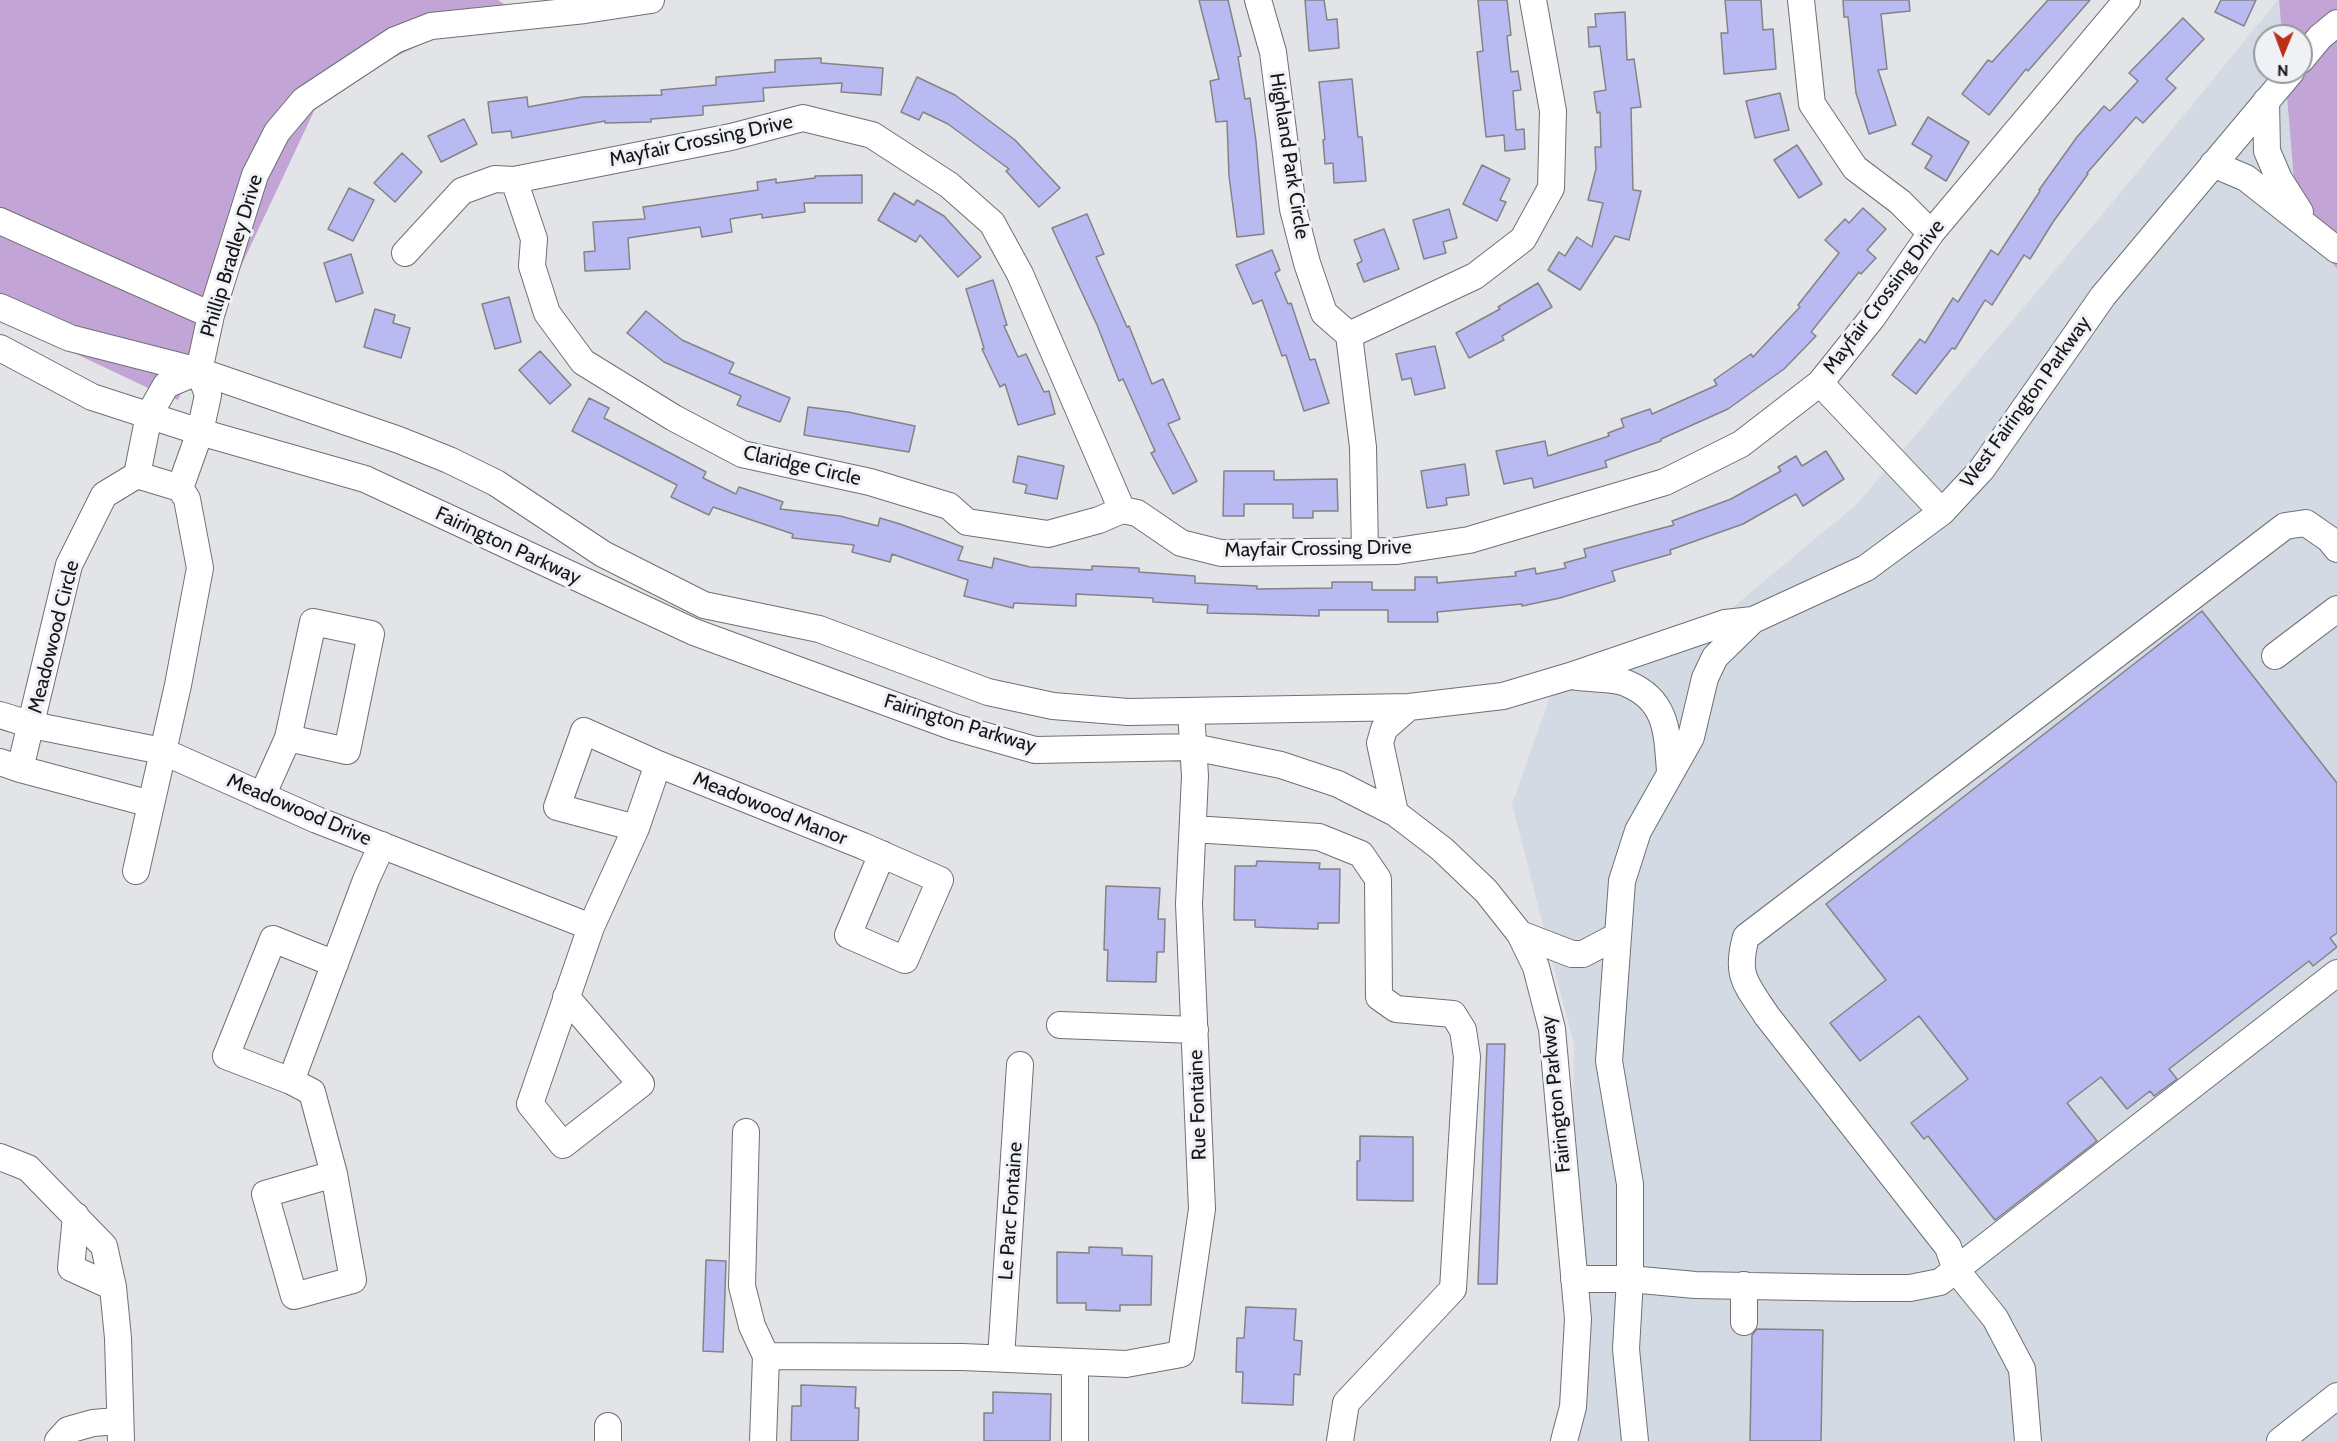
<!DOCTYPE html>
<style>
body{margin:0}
#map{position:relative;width:2337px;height:1441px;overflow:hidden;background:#e2e4e7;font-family:Cabin,sans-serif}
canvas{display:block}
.north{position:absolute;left:2253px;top:24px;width:60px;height:60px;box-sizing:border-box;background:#eff1f5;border:2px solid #989a9d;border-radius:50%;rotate:181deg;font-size:16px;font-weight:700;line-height:24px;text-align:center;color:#161718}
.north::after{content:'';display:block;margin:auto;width:21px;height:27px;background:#bb3018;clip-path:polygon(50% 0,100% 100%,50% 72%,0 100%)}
</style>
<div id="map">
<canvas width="2337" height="1441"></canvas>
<div class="north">N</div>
</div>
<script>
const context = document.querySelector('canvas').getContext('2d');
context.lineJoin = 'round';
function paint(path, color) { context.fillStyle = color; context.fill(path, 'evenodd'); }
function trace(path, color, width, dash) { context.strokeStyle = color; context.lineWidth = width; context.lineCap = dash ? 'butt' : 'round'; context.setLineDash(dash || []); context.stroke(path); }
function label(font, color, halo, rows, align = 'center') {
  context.font = font + ' Cabin,sans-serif'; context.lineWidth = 6; context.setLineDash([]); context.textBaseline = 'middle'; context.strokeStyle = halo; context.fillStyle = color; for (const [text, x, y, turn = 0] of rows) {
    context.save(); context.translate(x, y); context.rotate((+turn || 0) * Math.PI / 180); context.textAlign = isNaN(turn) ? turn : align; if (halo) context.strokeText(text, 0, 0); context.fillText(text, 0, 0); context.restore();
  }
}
paint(new Path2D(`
 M 2278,0 L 2282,36 L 2265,36 L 2265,72 L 2285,72 L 2297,217 L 2337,269 L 2337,1441 L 1567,1441 L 1574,1045 L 1512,804 L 1558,674 L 1690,643 L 1857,504 L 2111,204 Z`), '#d4dae4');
paint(new Path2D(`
 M 0,0 L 498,0 L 504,4 L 323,92 L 178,400 L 146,387 L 0,318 Z
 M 2279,0 L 2337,0 L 2337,269 L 2297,217 L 2285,72 L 2301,72 L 2301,36 L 2282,36 Z`), '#c2a4d7');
const building = new Path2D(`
 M 1199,0 L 1228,0 L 1241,56 L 1238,57 L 1245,99 L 1250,98 L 1256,141 L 1264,234 L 1237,237 L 1229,176 L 1227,121 L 1216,122 L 1210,81 L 1219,79 Z
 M 1305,0 L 1324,0 L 1327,20 L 1337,19 L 1339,48 L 1309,51 Z
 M 1478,0 L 1507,0 L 1511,35 L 1507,36 L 1511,72 L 1518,71 L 1521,90 L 1513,91 L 1516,130 L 1524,129 L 1525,149 L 1505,151 L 1504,135 L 1486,137 L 1477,52 L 1483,51 Z
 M 1725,0 L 1761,0 L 1763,30 L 1773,29 L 1776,69 L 1724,74 L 1721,33 L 1728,33 Z
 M 1843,0 L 1909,0 L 1910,11 L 1881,14 L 1887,69 L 1878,70 L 1896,125 L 1869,134 L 1856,93 L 1848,17 L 1844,17 Z
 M 2048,0 L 2090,0 L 2028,71 L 2026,69 L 1989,115 L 1962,94 L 1988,60 L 1992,62 Z
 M 2221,0 L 2256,0 L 2244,26 L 2215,12 Z
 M 1625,12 L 1627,60 L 1634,59 L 1641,107 L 1631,108 L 1633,190 L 1641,191 L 1629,240 L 1615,236 L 1580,290 L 1548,270 L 1559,252 L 1565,256 L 1577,237 L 1592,247 L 1603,203 L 1588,200 L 1596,169 L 1595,147 L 1601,147 L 1600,112 L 1597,113 L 1594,92 L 1606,90 L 1600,46 L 1589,47 L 1588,27 L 1596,27 L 1595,14 Z
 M 2183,18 L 2204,39 L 2166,79 L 2176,88 L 2143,123 L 2136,117 L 2087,173 L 2088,174 L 2053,222 L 2030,259 L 2024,255 L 1992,305 L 1985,300 L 1955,349 L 1952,348 L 1916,394 L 1892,375 L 1920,339 L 1925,343 L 1953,298 L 1958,302 L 1991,250 L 1998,255 L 2040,191 L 2039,190 L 2077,137 L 2104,106 L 2110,111 L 2138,81 L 2129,73 Z
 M 821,58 L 821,63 L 883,68 L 881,95 L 841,92 L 842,83 L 763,88 L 764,101 L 703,106 L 703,115 L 651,119 L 651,122 L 605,123 L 605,121 L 512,138 L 511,131 L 492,133 L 488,102 L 527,97 L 528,107 L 582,97 L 662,95 L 661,90 L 716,85 L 716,77 L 775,72 L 775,60 Z
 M 917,77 L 955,95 L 1015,140 L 1060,188 L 1039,207 L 1006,171 L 1009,169 L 948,124 L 923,112 L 919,120 L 901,112 Z
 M 1352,79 L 1358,137 L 1362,137 L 1366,181 L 1334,183 L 1333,163 L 1325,164 L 1323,140 L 1325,139 L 1319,82 Z
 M 1780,93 L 1789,130 L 1755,138 L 1746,101 Z
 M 1928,117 L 1969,142 L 1946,181 L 1925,168 L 1932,156 L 1912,144 Z
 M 464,119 L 477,144 L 441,162 L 428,136 Z
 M 1797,145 L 1822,184 L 1799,198 L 1774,160 Z
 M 402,153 L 422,172 L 395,202 L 374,183 Z
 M 1482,165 L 1510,179 L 1500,200 L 1506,202 L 1497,221 L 1463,204 Z
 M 862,175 L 862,203 L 804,203 L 805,212 L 762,218 L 762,214 L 730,219 L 732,232 L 702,237 L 700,227 L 628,238 L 630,269 L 585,271 L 584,252 L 595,251 L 593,222 L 645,219 L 643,207 L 758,190 L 757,182 L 776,179 L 776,183 L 815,178 L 815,176 Z
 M 349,188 L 374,200 L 353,241 L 328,229 Z
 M 894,193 L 914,205 L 917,200 L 944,216 L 981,257 L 958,277 L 920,235 L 916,242 L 878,220 Z
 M 1863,208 L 1886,229 L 1867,250 L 1876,258 L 1861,274 L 1859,272 L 1811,332 L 1816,336 L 1784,369 L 1728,409 L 1661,439 L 1661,441 L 1605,461 L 1607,467 L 1534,488 L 1532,478 L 1504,484 L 1496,451 L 1545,441 L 1548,456 L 1609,436 L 1608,433 L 1624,427 L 1621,419 L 1650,409 L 1652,414 L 1717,385 L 1714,380 L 1751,354 L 1753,357 L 1800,307 L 1798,305 L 1839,253 L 1825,240 L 1845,219 L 1849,223 Z
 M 1449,209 L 1457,238 L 1443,242 L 1446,253 L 1424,259 L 1413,220 Z
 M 1087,214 L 1104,254 L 1096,257 L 1127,327 L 1129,326 L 1152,384 L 1163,379 L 1180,419 L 1168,424 L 1197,481 L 1173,494 L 1151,453 L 1155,451 L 1123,379 L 1119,381 L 1097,325 L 1052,228 Z
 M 1384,229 L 1399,269 L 1364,282 L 1357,264 L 1362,261 L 1354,240 Z
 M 1272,250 L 1280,270 L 1275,273 L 1288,304 L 1291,303 L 1310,360 L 1315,359 L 1329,403 L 1304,411 L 1286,355 L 1282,356 L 1262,300 L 1253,304 L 1236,265 Z
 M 351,254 L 363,293 L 336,302 L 324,263 Z
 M 993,280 L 1007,325 L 1004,326 L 1018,357 L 1026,354 L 1044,392 L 1049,391 L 1055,414 L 1018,425 L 1005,384 L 1000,387 L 982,349 L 984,348 L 966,289 Z
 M 1538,283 L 1552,307 L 1502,336 L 1504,340 L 1469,358 L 1456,333 L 1500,309 L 1498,307 Z
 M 509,297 L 521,342 L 495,349 L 482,304 Z
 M 375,309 L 395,315 L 393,323 L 410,328 L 401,358 L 364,347 Z
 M 646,311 L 682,340 L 734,363 L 729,373 L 790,398 L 780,422 L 737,405 L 741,396 L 664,362 L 627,333 Z
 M 1435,346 L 1445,388 L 1415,395 L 1411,378 L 1402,380 L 1396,354 Z
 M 540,351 L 571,385 L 550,404 L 519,370 Z
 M 589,398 L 609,408 L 604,418 L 706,472 L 703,478 L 736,494 L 739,487 L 783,502 L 780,509 L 840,516 L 878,526 L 880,518 L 900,524 L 963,547 L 958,560 L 992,568 L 994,558 L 1030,567 L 1092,570 L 1092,566 L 1139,568 L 1139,572 L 1195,576 L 1195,583 L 1257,586 L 1257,589 L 1332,588 L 1332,582 L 1372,582 L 1372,590 L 1415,590 L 1415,577 L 1437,577 L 1437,583 L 1516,576 L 1515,572 L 1535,568 L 1536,574 L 1566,568 L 1564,563 L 1586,557 L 1584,549 L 1674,525 L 1672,521 L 1731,499 L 1781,471 L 1778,467 L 1796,456 L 1802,466 L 1826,451 L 1844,479 L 1803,506 L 1796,494 L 1743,524 L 1670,550 L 1671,554 L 1612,571 L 1615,581 L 1560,598 L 1522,606 L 1522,604 L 1437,612 L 1438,622 L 1388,622 L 1388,610 L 1319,610 L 1319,616 L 1207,613 L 1208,605 L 1153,602 L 1153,598 L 1076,594 L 1076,606 L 1014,603 L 1013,608 L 964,596 L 968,580 L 892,554 L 890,562 L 852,552 L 854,545 L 792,538 L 793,534 L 713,507 L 709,515 L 671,497 L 677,485 L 572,431 Z
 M 808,407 L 848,412 L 915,426 L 909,452 L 804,435 Z
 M 1018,456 L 1064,466 L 1057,499 L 1025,493 L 1027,485 L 1013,482 Z
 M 1465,464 L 1469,495 L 1446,498 L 1447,505 L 1427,508 L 1421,471 Z
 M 1224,471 L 1274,471 L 1274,480 L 1337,479 L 1338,511 L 1313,511 L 1313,518 L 1293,518 L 1293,504 L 1244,504 L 1244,516 L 1223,516 Z
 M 2202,611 L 2337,783 L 2337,933 L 2330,938 L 2337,947 L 2313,966 L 2309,961 L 2169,1069 L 2177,1079 L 2154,1096 L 2150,1091 L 2127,1109 L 2101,1077 L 2067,1103 L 2097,1141 L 1995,1220 L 1928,1136 L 1924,1139 L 1911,1123 L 1968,1079 L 1919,1016 L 1860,1061 L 1830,1023 L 1886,980 L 1826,904 Z
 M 1257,861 L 1320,863 L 1319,869 L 1340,869 L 1339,923 L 1318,923 L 1318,929 L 1279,928 L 1255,927 L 1255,920 L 1234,920 L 1235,866 L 1256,866 Z
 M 1106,886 L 1160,888 L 1158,919 L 1165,919 L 1164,952 L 1157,952 L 1156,982 L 1107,981 L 1108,950 L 1104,950 Z
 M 1487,1044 L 1505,1044 L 1497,1284 L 1478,1284 Z
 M 1360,1136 L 1413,1137 L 1413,1201 L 1357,1200 L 1357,1161 L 1360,1161 Z
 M 1089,1247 L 1122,1248 L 1122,1255 L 1152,1256 L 1151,1305 L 1120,1305 L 1120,1311 L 1086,1310 L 1086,1303 L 1057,1303 L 1057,1252 L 1089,1253 Z
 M 706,1260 L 726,1261 L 723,1352 L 703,1351 Z
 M 1246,1307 L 1296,1309 L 1294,1340 L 1302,1341 L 1300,1375 L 1294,1374 L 1293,1405 L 1242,1403 L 1243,1372 L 1236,1372 L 1237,1338 L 1244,1338 Z
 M 1757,1329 L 1823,1330 L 1821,1441 L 1750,1441 L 1752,1335 Z
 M 801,1385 L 856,1387 L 855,1408 L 859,1408 L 858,1441 L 791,1441 L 792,1406 L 801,1406 Z
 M 993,1392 L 1051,1394 L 1050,1441 L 984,1441 L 984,1413 L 993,1413 Z`);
paint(building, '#b9baf2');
trace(building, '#838386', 1.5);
const minor = new Path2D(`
 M 1258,0 L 1273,52 L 1293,209 L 1307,263 L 1324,313 L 1349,335 L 1363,447 L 1365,551
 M 1801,0 L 1812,104 L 1855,168 L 1900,202 L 1931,233
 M 2301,60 L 2320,37 L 2337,23
 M 2266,101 L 2267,151 L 2279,179 L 2300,212
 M 2213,164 L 2246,178 L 2337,250
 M 514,180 L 534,239 L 532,266 L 547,313 L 583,362 L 674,418 L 742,454 L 870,482 L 949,506 L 967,522 L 1048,534 L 1099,520 L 1122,510
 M 0,221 L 211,315
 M 405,253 L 462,191 L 495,179 L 514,180 L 731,137 L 803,118 L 872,135 L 949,185 L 992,223 L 1020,274 L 1122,510 L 1137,513 L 1181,543 L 1221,553 L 1397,551 L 1469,540 L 1665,482 L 1741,444 L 1820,383 L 1872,318 L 1931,233 L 2127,0
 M 0,307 L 70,338 L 199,371 L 399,440 L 449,460 L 496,483 L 603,554 L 704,605 L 819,629 L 988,692 L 1053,706 L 1128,712 L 1409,707 L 1503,696 L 1570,676 L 1725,623 L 1753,620
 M 1349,335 L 1475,276 L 1523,239 L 1551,188 L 1553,111 L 1533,0
 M 0,348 L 92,397 L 200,432 L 365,479 L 694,632 L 954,727 L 1035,750 L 1193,747 L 1281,765 L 1338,784 L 1395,813 L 1442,849 L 1486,891 L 1520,934 L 1536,967 L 1552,1029 L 1578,1319 L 1573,1407 L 1564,1441
 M 1820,383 L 1942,512
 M 137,475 L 149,415 L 166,385 L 199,371
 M 180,488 L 200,432 L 208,395 L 199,371 L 211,315 L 255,175 L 277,132 L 304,100 L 395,40 L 431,26 L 585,10 L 651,0
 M 2275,656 L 2337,609
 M 1577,677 C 1591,679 1616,678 1628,684 C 1668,701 1667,734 1670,771
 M 0,715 L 32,725 L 162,751 L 317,820 L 591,927
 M 0,762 L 20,769 L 69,565 L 104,495 L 137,475 L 180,488 L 187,499 L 200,568 L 178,685 L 136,871
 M 20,769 L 151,804
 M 262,796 L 288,738 L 313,622 L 371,634 L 347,751 L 288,738
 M 1395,813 L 1380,743 L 1384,729 L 1409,707
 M 636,828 L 557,807 L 584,731 L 658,764 L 863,846 L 940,880 L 905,960 L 848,935 L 882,854
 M 1193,829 L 1319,837 L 1361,854 L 1378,879 L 1379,997 L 1396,1009 L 1453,1014 L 1463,1030 L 1467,1057 L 1453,1289 L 1346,1403 L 1340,1441
 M 1520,934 L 1572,954 L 1583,954 L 1617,936
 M 566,997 L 641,1084 L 563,1145 L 530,1104 L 591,927 L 636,828 L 658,764
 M 1060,1025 L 1195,1030
 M 291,1081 L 366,880 L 382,845
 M 746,1132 L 742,1286 L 752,1326 L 766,1356 L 763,1441
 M 0,1157 L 28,1168 L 104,1246 L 113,1287 L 118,1338 L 121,1441
 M 334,1174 L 312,1092 L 291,1081 L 226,1056 L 273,939 L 335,964
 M 334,1174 L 353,1280 L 294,1296 L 265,1194 Z
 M 76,1216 L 71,1268 L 113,1287
 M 1574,1279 L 1630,1279 L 1695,1285 L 1857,1288 L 1910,1288 L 1940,1282 L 2337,973
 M 1744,1322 L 1744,1285
 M 766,1356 L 962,1357 L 1126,1364 L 1181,1354 L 1202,1209 L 1189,904 L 1195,776 L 1191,711
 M 1001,1358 L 1020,1065
 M 58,1441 L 68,1430 L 93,1423 L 117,1421
 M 608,1441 L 608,1426
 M 1075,1441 L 1075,1362
 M 1635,1441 L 1626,1349 L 1630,1279 L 1630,1184 L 1609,1061 L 1622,881 L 1638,831 L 1691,737 L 1705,678 L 1715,657 L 1753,620 L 1866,568 L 1942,512 L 1982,469 L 2103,296 L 2291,72
 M 2028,1441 L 2022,1369 L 1995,1318 L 1956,1270 L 1948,1247 L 1767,1016 C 1746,984 1735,976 1746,937 L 2285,526 L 2306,523 L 2329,539 L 2337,549
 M 2280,1441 L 2337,1396`);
trace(minor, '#6e7073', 28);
trace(minor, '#fff', 26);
label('20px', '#161718', '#eff1f5', [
 ["Mayfair Crossing Drive",701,141,-12],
 ["Highland Park Circle",1289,156,81],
 ["Phillip Bradley Drive",232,256,-73],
 ["Mayfair Crossing Drive",1884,297,-53],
 ["West Fairington Parkway",2026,402,-54],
 ["Claridge Circle",802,466,13],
 ["Fairington Parkway",508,546,25],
 ["Mayfair Crossing Drive",1318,549,-1],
 ["Meadowood Circle",54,637,-76],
 ["Fairington Parkway",960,724,17],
 ["Meadowood Manor",770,809,22],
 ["Meadowood Drive",299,810,23],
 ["Fairington Parkway",1556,1094,-96],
 ["Rue Fontaine",1198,1105,-92],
 ["Le Parc Fontaine",1011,1211,-86]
]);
</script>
